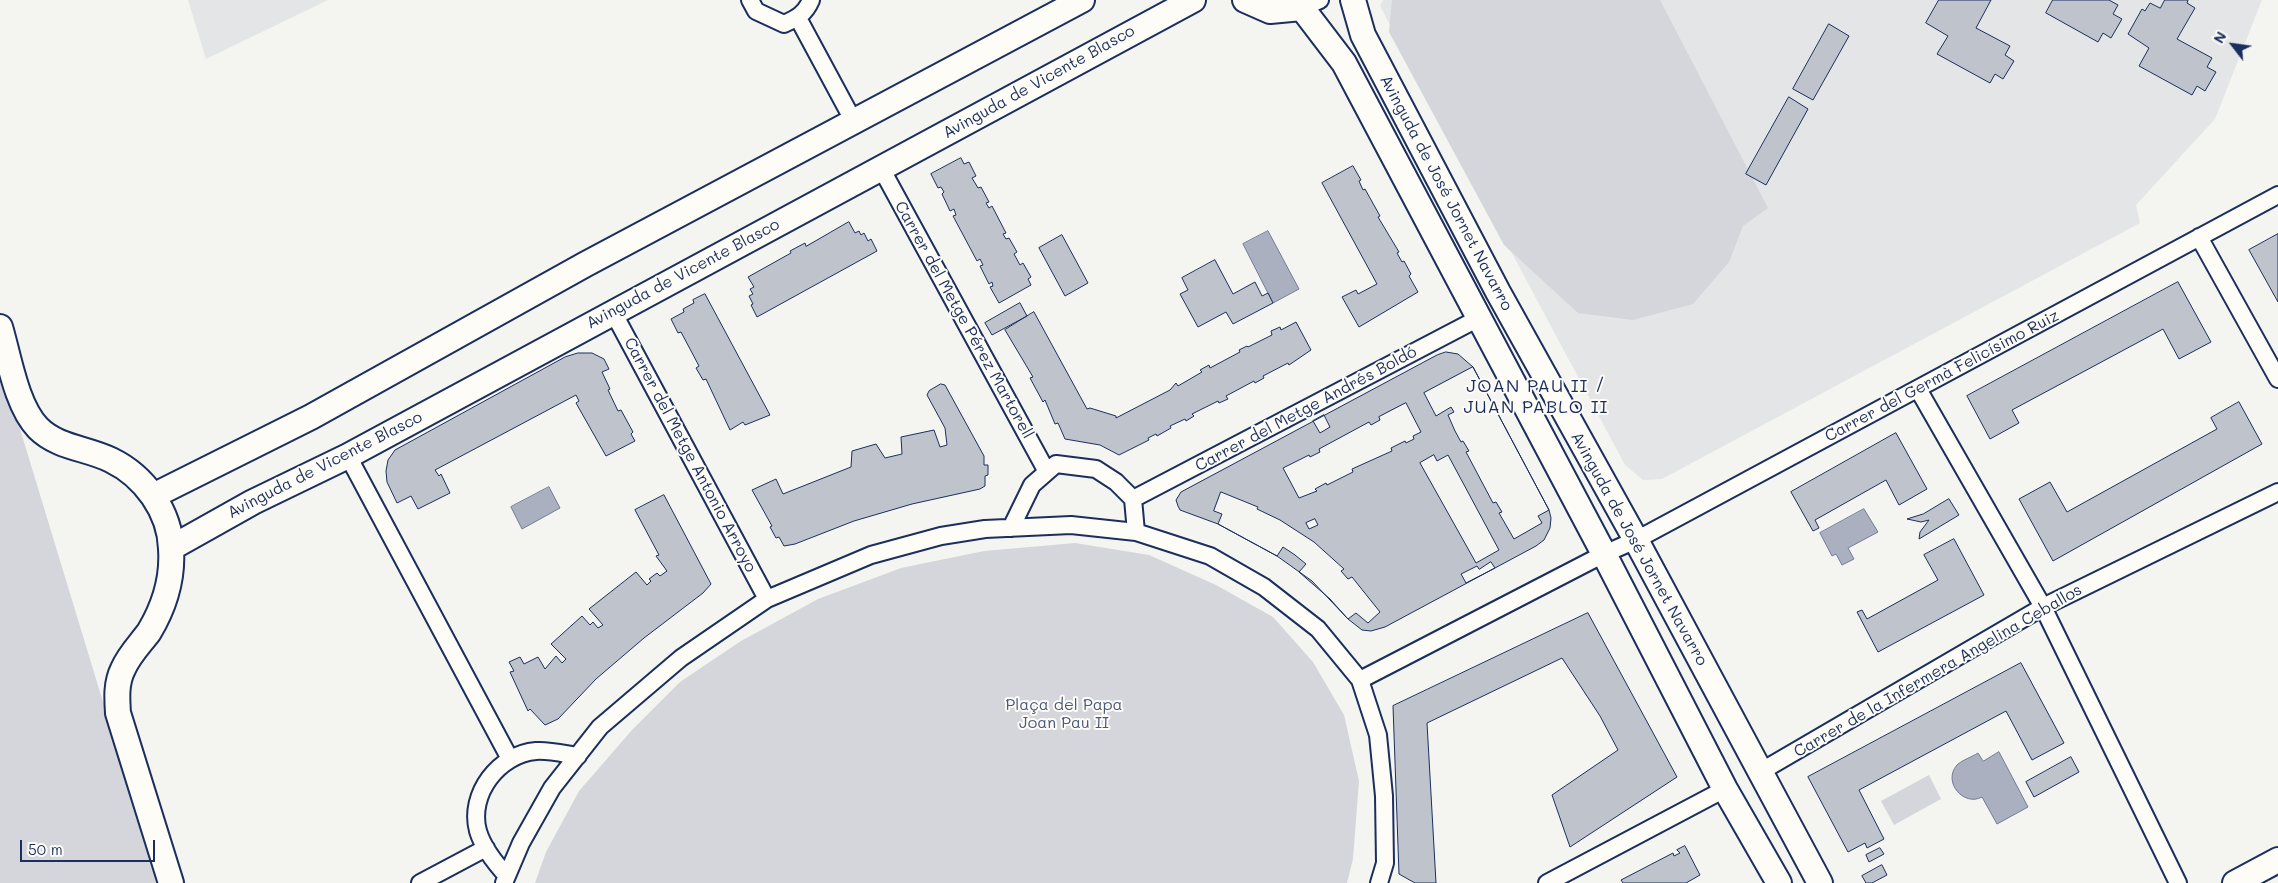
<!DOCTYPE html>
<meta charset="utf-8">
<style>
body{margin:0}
#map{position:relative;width:2278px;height:883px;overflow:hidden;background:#f4f4f1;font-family:Mali,sans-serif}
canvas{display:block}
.north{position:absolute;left:2208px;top:20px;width:50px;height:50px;-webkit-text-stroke:4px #fdfcf7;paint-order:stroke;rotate:300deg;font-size:14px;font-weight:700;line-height:20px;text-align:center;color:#1b2f5e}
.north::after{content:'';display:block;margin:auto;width:18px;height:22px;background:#1b2f5e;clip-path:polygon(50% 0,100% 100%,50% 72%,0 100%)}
.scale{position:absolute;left:20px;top:840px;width:135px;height:22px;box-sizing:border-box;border:2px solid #1b2f5e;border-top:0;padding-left:6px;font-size:15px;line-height:18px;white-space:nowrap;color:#1b2f5e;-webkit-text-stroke:4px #fdfcf7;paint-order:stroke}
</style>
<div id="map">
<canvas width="2278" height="883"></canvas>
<div class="north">N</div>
<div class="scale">50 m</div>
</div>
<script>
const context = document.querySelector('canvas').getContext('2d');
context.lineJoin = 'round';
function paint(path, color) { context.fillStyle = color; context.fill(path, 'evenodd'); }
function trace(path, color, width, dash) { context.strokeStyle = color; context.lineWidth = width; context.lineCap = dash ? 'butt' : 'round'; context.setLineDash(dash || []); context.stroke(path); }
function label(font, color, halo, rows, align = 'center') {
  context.font = font + ' Mali,sans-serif'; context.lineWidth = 4; context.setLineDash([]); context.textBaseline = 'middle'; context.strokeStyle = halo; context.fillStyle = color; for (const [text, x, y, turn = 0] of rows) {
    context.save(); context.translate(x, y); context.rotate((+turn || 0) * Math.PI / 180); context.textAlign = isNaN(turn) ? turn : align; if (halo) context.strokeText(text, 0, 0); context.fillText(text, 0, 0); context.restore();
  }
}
paint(new Path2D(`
 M 188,0 L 328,0 L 206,59 Z
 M 1383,0 L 2262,0 L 2215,119 L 2136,205 L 2140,223 L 1662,479 L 1643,480 L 1625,465 L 1380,6 Z`), '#e4e5e6');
paint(new Path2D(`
 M 1392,0 L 1660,0 L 1768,208 L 1743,226 L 1729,262 L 1693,304 L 1633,320 L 1578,313 L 1504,245 L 1389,32 Z
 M 0,363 L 158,883 L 0,883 Z
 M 1075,543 L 1149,555 L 1216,585 L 1273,617 L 1313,662 L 1344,715 L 1359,781 L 1353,859 L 1347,883 L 535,883 L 546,852 L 579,791 L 632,730 L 680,682 L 741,641 L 818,599 L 901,568 L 984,551 Z
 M 1929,775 L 1941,799 L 1894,825 L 1881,801 Z`), '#d4d6db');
const water = new Path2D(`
 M 1268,231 L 1299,289 L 1273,303 L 1243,244 Z
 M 549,487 L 560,508 L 522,529 L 511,507 Z
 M 1864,509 L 1878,532 L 1848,548 L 1854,559 L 1842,565 L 1836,554 L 1832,556 L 1820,533 Z
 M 1999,752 L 2028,807 L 1997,824 L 1982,797 C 1964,807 1942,782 1957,765 C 1962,760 1972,757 1978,753 L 1983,761 Z`);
paint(water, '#aab0bf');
trace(water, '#717c98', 1);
const building = new Path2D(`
 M 1939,0 L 1991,0 L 1976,28 L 2010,46 L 2005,55 L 2014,61 L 2003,79 L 1995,74 L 1990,83 L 1937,54 L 1948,36 L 1926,23 Z
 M 2053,0 L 2109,0 L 2118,5 L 2113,14 L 2122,19 L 2111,38 L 2103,33 L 2098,42 L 2046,13 Z
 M 2165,0 L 2188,0 L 2187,3 L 2195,8 L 2177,39 L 2212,58 L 2207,67 L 2216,72 L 2205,91 L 2197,86 L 2192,95 L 2139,66 L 2149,48 L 2128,34 L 2142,9 L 2145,11 L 2150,3 L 2160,8 Z
 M 1829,24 L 1849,36 L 1813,100 L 1793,89 Z
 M 1789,97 L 1808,109 L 1766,185 L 1746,174 Z
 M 961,158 L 964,164 L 969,162 L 976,176 L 972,178 L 978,188 L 981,187 L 989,202 L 986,203 L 989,208 L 992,206 L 1006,233 L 1003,234 L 1006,239 L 1009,238 L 1017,252 L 1014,254 L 1020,265 L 1023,263 L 1031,277 L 1028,279 L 1031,285 L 999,303 L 990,287 L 993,286 L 992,282 L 989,284 L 980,266 L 983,265 L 980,259 L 977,261 L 953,216 L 956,215 L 954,209 L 950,211 L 942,194 L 944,192 L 941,187 L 938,188 L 931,174 Z
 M 1353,166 L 1361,180 L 1359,181 L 1363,190 L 1365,189 L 1380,216 L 1378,217 L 1399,252 L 1397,253 L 1402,262 L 1404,261 L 1411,274 L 1409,276 L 1418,292 L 1359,327 L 1342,297 L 1356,290 L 1358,294 L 1377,284 L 1322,183 Z
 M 849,222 L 855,233 L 859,231 L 861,235 L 864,233 L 868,241 L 871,239 L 877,251 L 757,317 L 751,305 L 753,304 L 749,296 L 753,294 L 750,289 L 754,287 L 748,277 L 791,253 L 790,251 L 805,243 L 806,246 Z
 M 2278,234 L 2278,302 L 2249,250 Z
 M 1062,235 L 1088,283 L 1065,296 L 1039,248 Z
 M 1215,260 L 1233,294 L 1255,282 L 1262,296 L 1268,293 L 1273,303 L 1233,324 L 1226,312 L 1198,327 L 1180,294 L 1188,290 L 1182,278 Z
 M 2178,282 L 2211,342 L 2179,359 L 2163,329 L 2012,410 L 2019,423 L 1990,439 L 1967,396 Z
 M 705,294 L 770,415 L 745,425 L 743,422 L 730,430 L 706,379 L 703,380 L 696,368 L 699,366 L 681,332 L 678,333 L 671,319 L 684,312 L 683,309 L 694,303 L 693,300 Z
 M 1020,303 L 1027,316 L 992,335 L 985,323 Z
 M 1034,312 L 1087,409 L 1090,408 L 1116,416 L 1116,418 L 1170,390 L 1176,383 L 1178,386 L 1202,372 L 1200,370 L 1209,365 L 1210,368 L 1240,352 L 1239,350 L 1247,346 L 1248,347 L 1272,335 L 1271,331 L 1280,327 L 1281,330 L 1296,322 L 1311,350 L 1289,365 L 1288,363 L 1263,376 L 1264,378 L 1255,383 L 1254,381 L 1226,396 L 1228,399 L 1219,403 L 1218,401 L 1192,414 L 1194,416 L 1186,421 L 1185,419 L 1170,426 L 1171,428 L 1157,436 L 1156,434 L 1148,438 L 1149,440 L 1119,455 L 1100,445 L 1065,439 L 1058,423 L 1055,424 L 1045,400 L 1043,402 L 1030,378 L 1033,377 L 1005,330 Z
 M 1446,352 L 1458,354 L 1473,367 L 1549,510 L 1551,518 L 1550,528 L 1544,540 L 1536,546 L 1385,627 L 1371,631 L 1362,630 L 1348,619 L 1312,581 L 1277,556 L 1218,524 L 1180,510 L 1178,506 L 1176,500 L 1181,492 L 1437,355 Z
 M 578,353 L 592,353 L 604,359 L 609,369 L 602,372 L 610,389 L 608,390 L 618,411 L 621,410 L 633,432 L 631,434 L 635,441 L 606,456 L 576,403 L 579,401 L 576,395 L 435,470 L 439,476 L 441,474 L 450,493 L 418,509 L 411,496 L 397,503 L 387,482 L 386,471 L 388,460 L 395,450 L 565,357 Z
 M 1473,367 L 1549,510 L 1538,516 L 1542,523 L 1514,539 L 1499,513 L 1502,512 L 1496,502 L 1493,503 L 1466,452 L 1469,451 L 1463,441 L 1461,442 L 1455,431 L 1448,415 L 1454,412 L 1451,407 L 1436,416 L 1424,393 Z
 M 941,384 L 945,385 L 984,456 L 984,465 L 988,465 L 988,475 L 985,476 L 985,486 L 980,489 L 912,504 L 854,521 L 795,544 L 784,546 L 779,537 L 776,538 L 770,527 L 772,526 L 752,490 L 776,479 L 783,494 L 851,467 L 852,451 L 876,444 L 885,458 L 902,454 L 901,437 L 934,430 L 940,447 L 947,445 L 945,428 L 927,395 L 929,391 Z
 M 2239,402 L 2262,444 L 2053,561 L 2019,499 L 2050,482 L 2067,512 L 2217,429 L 2211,418 Z
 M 1406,403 L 1421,432 L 1413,436 L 1414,439 L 1406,443 L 1405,441 L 1391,448 L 1392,451 L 1352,469 L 1353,472 L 1327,485 L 1326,483 L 1315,489 L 1317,491 L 1299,498 L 1283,468 L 1309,455 L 1310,457 L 1320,452 L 1319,449 L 1369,422 L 1371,425 L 1380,420 L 1379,417 Z
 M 1324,415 L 1330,427 L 1320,433 L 1313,421 Z
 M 1896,433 L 1927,489 L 1899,505 L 1886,480 L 1815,520 L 1819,528 L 1813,531 L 1791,492 Z
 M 1434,455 L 1437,461 L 1448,455 L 1499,550 L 1476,563 L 1420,463 Z
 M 1221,492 L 1258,507 L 1257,509 L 1280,520 L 1314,542 L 1344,569 L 1341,571 L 1348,579 L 1352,577 L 1380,612 L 1368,623 L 1356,613 L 1348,619 L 1330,599 L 1299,572 L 1306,564 L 1295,555 L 1283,547 L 1277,556 L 1218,524 L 1222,514 L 1214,511 Z
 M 664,495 L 711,584 L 703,593 L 644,638 L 596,679 L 558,719 L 545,725 L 530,709 L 528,711 L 510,672 L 514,671 L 509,662 L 520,657 L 524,664 L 538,657 L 545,669 L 556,656 L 562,663 L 566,659 L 551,644 L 582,616 L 590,625 L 593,622 L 598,628 L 603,625 L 589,609 L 636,572 L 647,585 L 651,581 L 649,579 L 657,573 L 660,576 L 667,571 L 656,556 L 659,555 L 635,510 Z
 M 1949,499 L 1959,515 L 1919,539 L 1920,532 L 1929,520 L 1921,522 L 1907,519 L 1923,514 Z
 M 1315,519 L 1318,525 L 1309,529 L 1306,523 Z
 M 1954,539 L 1984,595 L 1878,652 L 1857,612 L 1862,610 L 1867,619 L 1938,580 L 1924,555 Z
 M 1491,562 L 1495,568 L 1466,583 L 1461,574 L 1477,566 L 1479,569 Z
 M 1588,613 L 1677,777 L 1570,847 L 1552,795 L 1618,750 L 1600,716 L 1562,658 L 1427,723 L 1436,883 L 1415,883 L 1399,874 L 1393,706 Z
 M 2021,663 L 2064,743 L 2032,760 L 2006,711 L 1859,790 L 1884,839 L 1867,848 L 1865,843 L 1848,852 L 1808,777 Z
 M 2071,757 L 2079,772 L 2034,797 L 2026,782 Z
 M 1685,846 L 1700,875 L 1686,883 L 1623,883 L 1621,880 L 1673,853 L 1674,856 L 1680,853 L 1677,850 Z
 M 1880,848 L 1884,854 L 1869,862 L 1866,855 Z
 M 1882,865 L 1887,875 L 1872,883 L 1866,883 L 1862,876 Z`);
paint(building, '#bfc3cc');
trace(building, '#1b2f5e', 1);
const street = new Path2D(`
 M 750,0 L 756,11 L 784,24 C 797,18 805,14 811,0
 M 1302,8 L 1320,0
 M 798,18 L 854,122
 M 881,168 L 1047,472
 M 2199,237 L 2278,379
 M 613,312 L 767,599
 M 1918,389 L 2043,607 L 2178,883
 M 348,456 L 510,759
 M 1133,499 L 1479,318
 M 1011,528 L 1032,485 L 1056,464 L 1096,469 L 1116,482 L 1133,499 L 1136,532
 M 1360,680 L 1604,554 L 1636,540 L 2278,195
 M 1760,772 L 2043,607 L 2278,492
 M 507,876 C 495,863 483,848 478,831 C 468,794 499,754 536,751 C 549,750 565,754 578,756
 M 420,883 L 486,848
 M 504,883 L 521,843 L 552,788 L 600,727 L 681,658 L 767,599 L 871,555 L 941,536 L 985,529 L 1071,525 L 1136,532 L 1210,556 L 1264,587 L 1318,629 L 1360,680 L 1378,735 L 1384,796 L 1385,863 L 1379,883
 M 1547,883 L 1725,789`);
const secondary = new Path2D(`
 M 1245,0 L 1270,11 L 1302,8 L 1344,63 L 1604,554 L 1725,789 L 1779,883
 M 1353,0 L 1363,35 L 1498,292 L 1636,540 L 1820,883
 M 0,327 C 9,357 16,405 38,428 C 58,448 87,448 111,460 C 144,476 170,511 171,549 C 173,578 164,607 149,632 C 140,644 129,655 123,669 C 116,683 117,698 118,713 L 171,883
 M 153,496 L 311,417 L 586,264 L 1082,0
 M 171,548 L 253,502 L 348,456 L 1193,0
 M 2235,883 L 2278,860`);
trace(street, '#1b2f5e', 20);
trace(secondary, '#1b2f5e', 28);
trace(street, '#fdfcf7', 16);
trace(secondary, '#fdfcf7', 24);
label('16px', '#1b2f5e', '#fdfcf7', [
 ["Avinguda de Vicente Blasco",1039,82,-29],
 ["Avinguda de José Jornet Navarro",1446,193,62],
 ["Avinguda de Vicente Blasco",683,274,-28],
 ["Carrer del Metge Pérez Martorell",964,320,61],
 ["Carrer del Germà Felicísimo Ruiz",1942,376,-28],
 ["Carrer del Metge Andrés Boldó",1306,409,-28],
 ["Carrer del Metge Antonio Arroyo",690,455,62],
 ["Avinguda de Vicente Blasco",325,465,-27],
 ["Avinguda de José Jornet Navarro",1639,549,61],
 ["Carrer de la Infermera Angelina Ceballos",1938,671,-30]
]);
label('16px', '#49597d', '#fdfcf7', [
 ["Plaça del Papa",1064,705],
 ["Joan Pau II",1064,723]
]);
context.letterSpacing = '1px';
label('18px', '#1b2f5e', '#fdfcf7', [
 ["JOAN PAU II /",1536,386],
 ["JUAN PABLO II",1536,407]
]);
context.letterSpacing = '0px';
</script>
